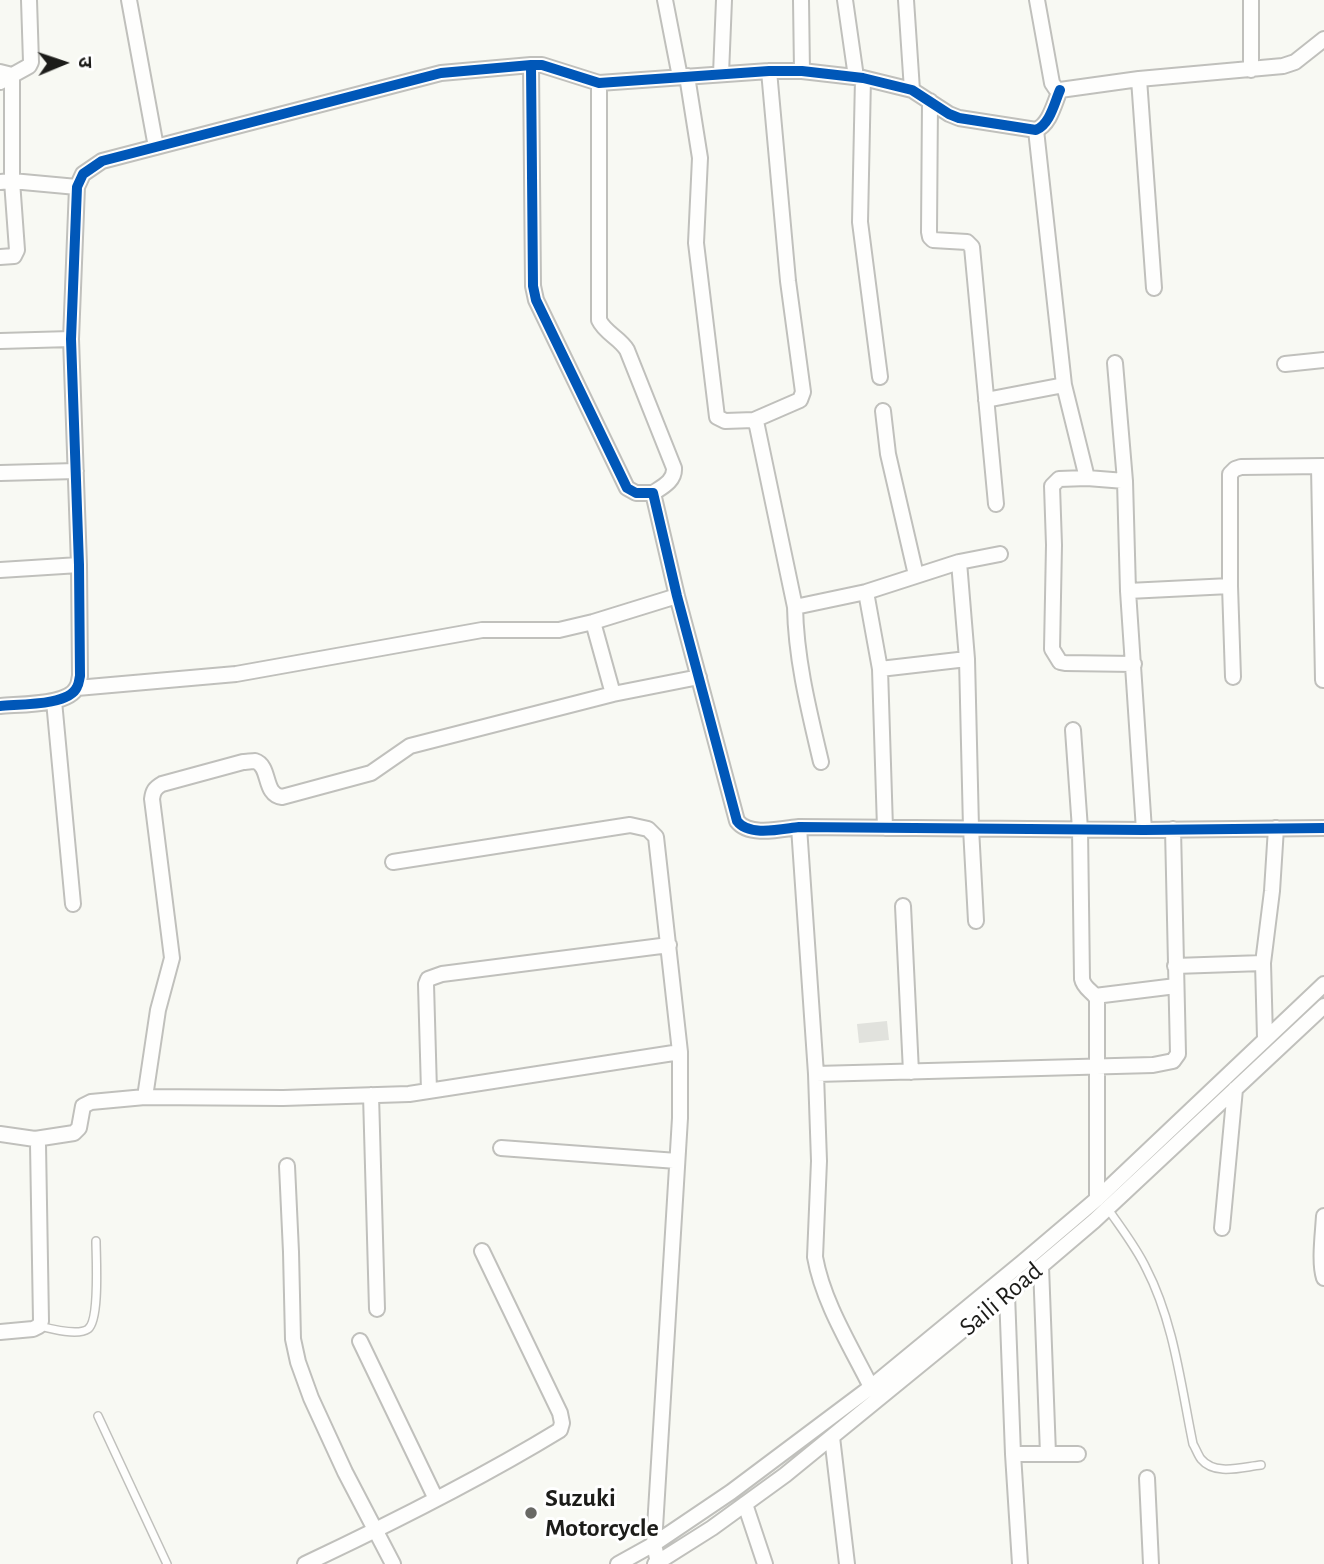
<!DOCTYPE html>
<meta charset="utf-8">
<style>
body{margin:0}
#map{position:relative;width:1324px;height:1564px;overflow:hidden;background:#f8f9f3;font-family:"Alegreya Sans","Noto Sans Devanagari",sans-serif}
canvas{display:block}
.north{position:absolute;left:28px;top:28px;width:70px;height:70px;-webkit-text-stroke:5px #fff;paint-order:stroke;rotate:88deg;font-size:19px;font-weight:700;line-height:28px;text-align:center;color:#1c1c19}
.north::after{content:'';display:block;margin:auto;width:24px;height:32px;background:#1c1c19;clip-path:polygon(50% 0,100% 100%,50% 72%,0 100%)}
</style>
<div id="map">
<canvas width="1324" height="1564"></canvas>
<div class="north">उ</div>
</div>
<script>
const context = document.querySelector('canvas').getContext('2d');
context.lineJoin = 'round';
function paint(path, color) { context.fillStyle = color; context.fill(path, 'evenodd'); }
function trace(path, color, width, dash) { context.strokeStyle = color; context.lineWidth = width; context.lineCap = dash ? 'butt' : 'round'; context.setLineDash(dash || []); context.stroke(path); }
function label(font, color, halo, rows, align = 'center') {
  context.font = font + ' "Alegreya Sans",sans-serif'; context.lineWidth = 6; context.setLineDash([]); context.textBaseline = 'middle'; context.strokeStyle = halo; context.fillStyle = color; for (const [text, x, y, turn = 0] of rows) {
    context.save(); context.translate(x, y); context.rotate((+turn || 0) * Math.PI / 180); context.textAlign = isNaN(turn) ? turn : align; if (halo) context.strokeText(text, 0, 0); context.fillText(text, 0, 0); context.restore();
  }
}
paint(new Path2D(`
 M 887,1021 L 889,1040 L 859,1043 L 857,1024 Z`), '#e1e2dd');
const lane = new Path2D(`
 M 1108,1209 C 1121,1228 1136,1247 1146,1268 C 1174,1322 1181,1386 1193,1444 C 1196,1449 1198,1455 1201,1459 C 1215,1476 1242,1467 1261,1465
 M 39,1326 C 51,1329 78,1336 88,1329 C 100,1320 96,1257 96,1241
 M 98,1416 L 167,1564`);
const street = new Path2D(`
 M 129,0 L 156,147
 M 665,0 L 680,77
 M 801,0 L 802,71
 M 845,0 L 856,77
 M 906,0 L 912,90
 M 1037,0 L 1052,83 L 1056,89 L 1060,90 L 1139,79 L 1283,66 L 1295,62 L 1324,39
 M 531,65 L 533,286 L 536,300 L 627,488 L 636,493 L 653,493 L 677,596 L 737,821 C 749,837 781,829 799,827 L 1144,830 L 1324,828
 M 1251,70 L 1251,0
 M 769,71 L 788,281 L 803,392 L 800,400 L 754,420 L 757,426 L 795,607 C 796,660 809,711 821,762
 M 0,72 L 12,75 L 12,181 L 17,250 L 14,256 L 0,257
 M 721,74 L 724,0
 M 687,76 L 700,158 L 696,243 L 717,417 L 725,421 L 754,420
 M 863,78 L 860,222 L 880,377
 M 1139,79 L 1154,288
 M 0,82 L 29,66 L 31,62 L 29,0
 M 599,83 L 599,320 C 605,333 620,338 627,350 L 674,468 C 675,481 662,487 653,493
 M 930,101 L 929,232 L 930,237 L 933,240 L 967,242 L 972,247 L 996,504
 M 1036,130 L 1064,385 L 1087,478
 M 0,182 L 12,181 L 77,187
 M 0,341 L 71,339
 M 1115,363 L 1125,481 L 1128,591 L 1144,830
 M 1285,364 L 1324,360
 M 986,400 L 1064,385
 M 883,411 L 888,454 L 916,575
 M 1319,467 L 1323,680
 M 0,473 L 76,471
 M 1125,481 L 1087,478 L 1059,479 L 1052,486 L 1054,545 L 1052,649 L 1060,662 L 1065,663 L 1134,664
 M 959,562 L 967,659 L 971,828 L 976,921
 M 0,570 L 79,565
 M 1128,591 L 1230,586
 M 866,592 L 880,669 L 885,828
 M 795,607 L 866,592 L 959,562 L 1000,554
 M 593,622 L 613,694
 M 880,669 L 967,659
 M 1233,677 L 1230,586 L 1230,474 L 1235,469 L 1241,467 L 1324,466
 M 77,688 L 236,674 L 482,630 L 559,630 L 593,622 L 677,596
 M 54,701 L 73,904
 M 0,706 C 18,704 69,706 77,687 C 79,684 79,680 80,676 L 79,565 L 71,339 L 77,187 L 83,174 L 102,161 L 441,73 L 531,65 L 542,65 L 599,83 L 769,71 L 802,71 L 863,78 L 912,90 L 949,114 L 959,118 L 1036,130 C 1050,124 1054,104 1060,90
 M 1073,730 L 1080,829 L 1082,979 C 1084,989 1093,991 1097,999 L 1097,1199
 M 799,827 L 816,1074 L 819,1161 L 815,1257 C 823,1302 850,1345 871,1387
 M 393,862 L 630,825 L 648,829 L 656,837 L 680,1052 L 680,1118 L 654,1544 L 658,1563
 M 903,906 L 911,1072
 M 1175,966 L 1263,963
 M 1095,996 L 1176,986
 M 1265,1038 L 1263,963 L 1272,891 L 1276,828
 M 816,1074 L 1153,1065 L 1173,1061 L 1178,1054 L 1173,829
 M 429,1091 L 426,984 L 428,979 L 442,974 L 669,945
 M 371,1095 L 377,1309
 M 145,1097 L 158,1010 L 172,958 L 152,799 C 153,791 155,788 162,784 L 243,762 C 245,762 253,761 255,761 C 271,766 263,795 282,797 L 371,773 L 410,746 L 613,694 L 699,677
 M 0,1134 L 35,1139 L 74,1133 L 79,1128 L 83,1106 L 91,1102 L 145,1097 L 283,1098 L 409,1094 L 680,1052
 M 501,1148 L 677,1161
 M 287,1166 L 291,1252 L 293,1339 L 298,1362 L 311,1398 L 345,1472 L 393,1564
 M 1324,1216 C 1323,1234 1319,1262 1324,1278
 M 1222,1228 L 1235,1089
 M 1041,1266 L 1048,1454
 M 1007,1294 L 1013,1454 L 1020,1564
 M 0,1332 L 33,1329 L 39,1326 L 41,1321 L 38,1144 L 35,1139
 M 360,1341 L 436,1499
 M 832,1437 L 847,1564
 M 1013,1454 L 1078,1454
 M 1147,1478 L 1151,1564
 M 745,1504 L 765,1564
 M 305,1564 C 392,1523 478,1480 560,1430 L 562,1423 L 560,1413 L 482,1251
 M 618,1564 L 654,1544 L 731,1492 L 871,1387 L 1023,1262 L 1097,1199 L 1324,984
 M 655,1564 L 712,1528 L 785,1475 L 1041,1266 L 1094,1221 L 1324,1006`);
trace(lane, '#c0c0bc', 10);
trace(street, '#c0c0bc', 18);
trace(lane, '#fefefd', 7);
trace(street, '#fefefd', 14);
trace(new Path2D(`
 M 531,65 L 533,286 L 536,300 L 627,488 L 636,493 L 653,493 L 677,596 L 737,821 C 749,837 781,829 799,827 L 1144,830 L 1324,828
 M 0,706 C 18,704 69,706 77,687 C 79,684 79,680 80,676 L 79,565 L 71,339 L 77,187 L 83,174 L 102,161 L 441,73 L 531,65 L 542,65 L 599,83 L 769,71 L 802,71 L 863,78 L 912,90 L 949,114 L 959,118 L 1036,130 C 1050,124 1054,104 1060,90`), '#0057b8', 10);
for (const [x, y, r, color] of [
 [531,1513,7,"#696965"]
]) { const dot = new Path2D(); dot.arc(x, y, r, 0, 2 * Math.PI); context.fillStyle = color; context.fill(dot); trace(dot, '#fff', 2.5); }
label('26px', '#1c1c19', '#fff', [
 ["Saili Road",1001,1299,-40]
]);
label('bold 26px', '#1c1c19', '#fff', [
 ["Suzuki",545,1498],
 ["Motorcycle",545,1528]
], 'left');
</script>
